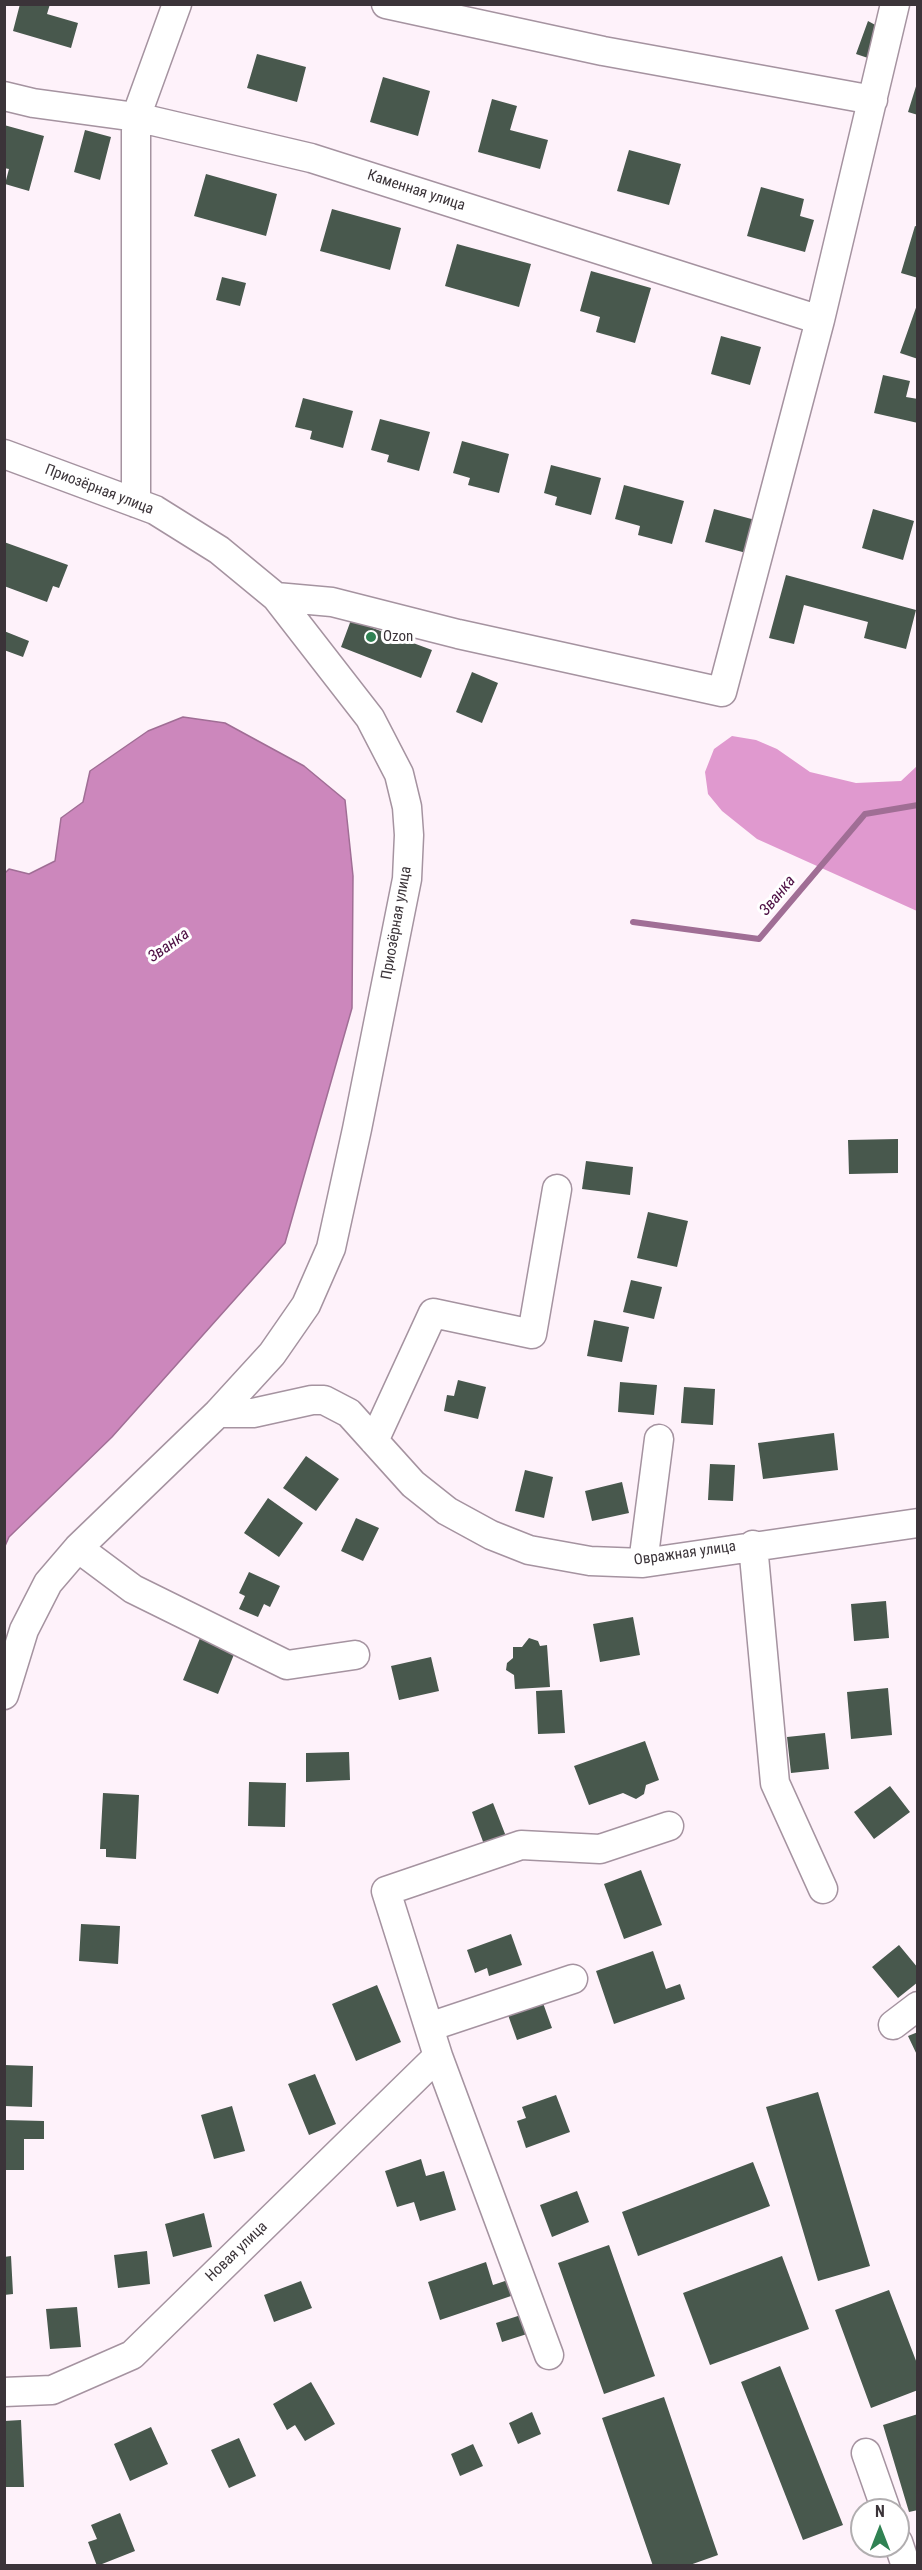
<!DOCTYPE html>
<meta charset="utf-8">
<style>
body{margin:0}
#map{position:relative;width:922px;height:2570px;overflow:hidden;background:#fef2fa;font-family:"Roboto Condensed",sans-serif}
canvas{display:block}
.frame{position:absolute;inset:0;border:6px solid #3b3439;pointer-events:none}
.north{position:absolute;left:850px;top:2498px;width:60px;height:60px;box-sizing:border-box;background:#fff;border:2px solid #b1aeb0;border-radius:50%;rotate:0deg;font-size:16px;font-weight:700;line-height:24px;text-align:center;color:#3b3439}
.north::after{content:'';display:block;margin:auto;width:21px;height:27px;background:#308253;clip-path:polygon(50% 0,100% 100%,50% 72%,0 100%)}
</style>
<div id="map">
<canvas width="922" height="2570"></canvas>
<div class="frame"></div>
<div class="north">N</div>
</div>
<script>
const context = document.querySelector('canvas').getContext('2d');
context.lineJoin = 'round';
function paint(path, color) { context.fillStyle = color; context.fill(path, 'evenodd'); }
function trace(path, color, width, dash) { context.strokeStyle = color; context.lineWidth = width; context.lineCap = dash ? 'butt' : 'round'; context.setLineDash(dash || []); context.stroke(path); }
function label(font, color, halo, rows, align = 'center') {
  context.font = font + ' "Roboto Condensed",sans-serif'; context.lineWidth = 6; context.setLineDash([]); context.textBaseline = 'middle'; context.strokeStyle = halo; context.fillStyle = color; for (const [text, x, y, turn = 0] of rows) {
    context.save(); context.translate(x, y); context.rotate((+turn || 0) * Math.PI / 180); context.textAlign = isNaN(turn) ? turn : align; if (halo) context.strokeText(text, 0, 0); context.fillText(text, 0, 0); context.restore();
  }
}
paint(new Path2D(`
 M 732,736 L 756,740 L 777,749 L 810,772 L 856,783 L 901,781 L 917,766 L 917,911 L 757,839 L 722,811 L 708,794 L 705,772 L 714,749 Z`), '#e099cf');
const water = new Path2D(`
 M 183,717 L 225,723 L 304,766 L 345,800 L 353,876 L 352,1008 L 285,1243 L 112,1437 L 9,1537 L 5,1546 L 5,873 L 9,869 L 29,874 L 55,861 L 61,818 L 83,802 L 90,771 L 148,731 Z`);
paint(water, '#cc87bc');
trace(water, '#a06e95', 1.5);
trace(new Path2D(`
 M 633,922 L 759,939 L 865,814 L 918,805`), '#a06e95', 6);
paint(new Path2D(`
 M 20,4 L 50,4 L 47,14 L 78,23 L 71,48 L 13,31 Z
 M 868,21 L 879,27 L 871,59 L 856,54 Z
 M 257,54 L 306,67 L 297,102 L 247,88 Z
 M 383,77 L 430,91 L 418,136 L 370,122 Z
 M 918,80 L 918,115 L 908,112 Z
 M 492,99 L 517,106 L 510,130 L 548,140 L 540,169 L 478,152 Z
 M 4,125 L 44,136 L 29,191 L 5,184 L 9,169 L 4,168 Z
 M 85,130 L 111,137 L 100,180 L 74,172 Z
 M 629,150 L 681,164 L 669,205 L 617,191 Z
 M 206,174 L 277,194 L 266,236 L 194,216 Z
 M 761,187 L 804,199 L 800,216 L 814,220 L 805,252 L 747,236 Z
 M 332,209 L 401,228 L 390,270 L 320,251 Z
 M 915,226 L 918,227 L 918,278 L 901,273 Z
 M 457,244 L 531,264 L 519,307 L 445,286 Z
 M 591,271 L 651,288 L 635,343 L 596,332 L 600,317 L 580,311 Z
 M 222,277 L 246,283 L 240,306 L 216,300 Z
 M 918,302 L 918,359 L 900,353 Z
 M 721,336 L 761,347 L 750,385 L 711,374 Z
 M 883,375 L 910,381 L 906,397 L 918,399 L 918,423 L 874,413 Z
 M 303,398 L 353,411 L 343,448 L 310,439 L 312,431 L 295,427 Z
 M 380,419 L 430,432 L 419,471 L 387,462 L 389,455 L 371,450 Z
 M 462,441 L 509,454 L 499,493 L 468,485 L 470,478 L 453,473 Z
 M 551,465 L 601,478 L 591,515 L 555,505 L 557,497 L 544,493 Z
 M 624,485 L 684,501 L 672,544 L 638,535 L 640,526 L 615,519 Z
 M 714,509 L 759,521 L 750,554 L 705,542 Z
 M 873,509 L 914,521 L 903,560 L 862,548 Z
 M 4,542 L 68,565 L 59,588 L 53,586 L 47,602 L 4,586 Z
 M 786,575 L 916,610 L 906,649 L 864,638 L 868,622 L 804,605 L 794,644 L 769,638 Z
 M 351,620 L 432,650 L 421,678 L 341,647 Z
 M 4,631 L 29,641 L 23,657 L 4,650 Z
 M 472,672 L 498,683 L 482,723 L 456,712 Z
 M 898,1139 L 898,1173 L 849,1174 L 848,1140 Z
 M 586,1161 L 633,1167 L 630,1195 L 582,1189 Z
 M 648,1212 L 688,1221 L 677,1267 L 637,1258 Z
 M 631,1280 L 662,1287 L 654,1319 L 623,1312 Z
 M 594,1320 L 629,1327 L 622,1362 L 587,1356 Z
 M 458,1380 L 486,1387 L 478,1419 L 444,1411 L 447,1395 L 454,1396 Z
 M 620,1382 L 657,1385 L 654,1415 L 618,1412 Z
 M 684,1387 L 715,1389 L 713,1425 L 681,1423 Z
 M 834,1433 L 838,1470 L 763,1479 L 758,1443 Z
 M 306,1456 L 339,1479 L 316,1511 L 283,1488 Z
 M 710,1464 L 735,1465 L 733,1501 L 708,1500 Z
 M 525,1470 L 553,1477 L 544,1518 L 515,1511 Z
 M 622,1482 L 629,1513 L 592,1521 L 585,1491 Z
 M 268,1498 L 303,1523 L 279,1557 L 244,1533 Z
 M 356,1518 L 379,1528 L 363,1561 L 341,1551 Z
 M 249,1572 L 280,1586 L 270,1607 L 264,1604 L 258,1617 L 239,1609 L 245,1596 L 239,1593 Z
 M 886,1601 L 889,1638 L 854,1641 L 851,1604 Z
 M 633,1617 L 640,1655 L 600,1662 L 593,1624 Z
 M 200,1638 L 235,1652 L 218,1694 L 183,1680 Z
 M 529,1638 L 538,1641 L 540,1646 L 547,1645 L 550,1687 L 515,1689 L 514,1675 L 506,1670 L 507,1663 L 513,1658 L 513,1647 L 522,1647 Z
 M 431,1657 L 439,1691 L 399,1700 L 391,1666 Z
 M 888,1688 L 892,1735 L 851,1739 L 847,1692 Z
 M 562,1690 L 565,1733 L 538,1734 L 536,1691 Z
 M 825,1733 L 829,1769 L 791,1773 L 787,1737 Z
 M 645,1741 L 659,1780 L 646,1785 L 644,1794 L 636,1799 L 623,1793 L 589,1805 L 574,1766 Z
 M 349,1752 L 350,1780 L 306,1782 L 306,1753 Z
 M 249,1782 L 286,1783 L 285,1827 L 248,1826 Z
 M 890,1786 L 910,1812 L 874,1839 L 854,1812 Z
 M 103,1793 L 139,1795 L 136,1859 L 106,1857 L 106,1849 L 100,1849 Z
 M 493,1803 L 507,1839 L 485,1847 L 472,1812 Z
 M 641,1870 L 662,1925 L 624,1939 L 604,1884 Z
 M 81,1924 L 120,1926 L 118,1964 L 79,1961 Z
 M 511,1934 L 522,1965 L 489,1976 L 487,1968 L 475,1973 L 467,1950 Z
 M 899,1945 L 918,1968 L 918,1982 L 898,1998 L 872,1967 Z
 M 653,1951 L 666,1989 L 680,1984 L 685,1999 L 614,2024 L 596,1971 Z
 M 377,1985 L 401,2042 L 356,2061 L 332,2004 Z
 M 543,2003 L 552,2028 L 517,2040 L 508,2015 Z
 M 918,2032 L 918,2057 L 908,2036 Z
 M 4,2065 L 33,2066 L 32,2107 L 4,2106 Z
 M 315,2074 L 336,2124 L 309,2135 L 288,2084 Z
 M 818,2092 L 870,2266 L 818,2281 L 766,2107 Z
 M 556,2095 L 570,2132 L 526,2148 L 517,2121 L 526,2118 L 522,2107 Z
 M 232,2106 L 245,2151 L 214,2159 L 201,2115 Z
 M 4,2120 L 44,2121 L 44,2139 L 24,2139 L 24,2170 L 4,2170 Z
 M 421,2159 L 426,2176 L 444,2171 L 456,2210 L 420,2221 L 414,2202 L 397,2207 L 385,2171 Z
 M 753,2162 L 770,2206 L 638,2256 L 622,2212 Z
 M 577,2191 L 589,2222 L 552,2237 L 540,2205 Z
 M 204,2213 L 212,2247 L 173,2257 L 165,2224 Z
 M 609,2245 L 655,2376 L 604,2394 L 558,2263 Z
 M 147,2251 L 150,2284 L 118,2288 L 114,2255 Z
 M 11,2256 L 13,2294 L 4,2295 L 4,2257 Z
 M 782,2256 L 809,2329 L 710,2365 L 683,2293 Z
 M 486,2262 L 493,2285 L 508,2280 L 514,2295 L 440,2320 L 428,2282 Z
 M 301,2281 L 312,2308 L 274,2322 L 264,2295 Z
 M 889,2290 L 918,2366 L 918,2390 L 871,2408 L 835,2310 Z
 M 77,2307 L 81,2347 L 50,2349 L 46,2309 Z
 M 521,2315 L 527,2334 L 502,2342 L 496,2323 Z
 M 780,2366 L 843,2525 L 803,2540 L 741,2382 Z
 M 311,2382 L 335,2424 L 305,2441 L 295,2425 L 287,2430 L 273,2404 Z
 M 664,2397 L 718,2555 L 687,2566 L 653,2566 L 602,2418 Z
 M 532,2412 L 541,2434 L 518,2444 L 509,2423 Z
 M 918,2414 L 918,2510 L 909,2512 L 883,2425 Z
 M 21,2420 L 24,2487 L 4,2487 L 4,2421 Z
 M 151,2427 L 168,2464 L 130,2481 L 114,2444 Z
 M 239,2438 L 256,2476 L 229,2488 L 211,2450 Z
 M 473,2444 L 483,2466 L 460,2476 L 451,2454 Z
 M 120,2513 L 135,2551 L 97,2566 L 88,2542 L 97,2539 L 91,2525 Z`), '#48584d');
const minor = new Path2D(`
 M 386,4 L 603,51 L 873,100
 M 4,96 L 33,103 L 136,117 L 311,158 L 820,320
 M 4,454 L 155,510 L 219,550 L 276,597 L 370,718 L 399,774 L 407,807 L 409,835 L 407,879 L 357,1129 L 331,1248 L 306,1305 L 272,1354 L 218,1413 L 78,1548 L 48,1583 L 24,1630 L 4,1695
 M 136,503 L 136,117 L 177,4
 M 276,597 L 332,602 L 458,634 L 722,692 L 820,320 L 895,4
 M 218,1413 L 253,1413 L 312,1400 L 324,1400 L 349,1413 L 413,1484 L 447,1511 L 491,1535 L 529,1550 L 590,1561 L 643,1563 L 918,1523
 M 374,1441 L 433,1313 L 532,1334 L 557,1189
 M 753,1545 L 775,1783 L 823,1889
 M 78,1548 L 133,1589 L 287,1665 L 355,1655
 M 643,1563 L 659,1439
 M 893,2025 L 918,2006
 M 429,2027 L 573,1979
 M 549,2355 L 438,2056 L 386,1891 L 521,1845 L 600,1849 L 669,1826
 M 4,2392 L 52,2390 L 132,2355 L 438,2056
 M 866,2453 L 886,2510
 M 898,2542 L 906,2566`);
trace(minor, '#a593a0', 31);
trace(minor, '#fff', 28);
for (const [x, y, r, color] of [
 [371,637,6,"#308253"]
]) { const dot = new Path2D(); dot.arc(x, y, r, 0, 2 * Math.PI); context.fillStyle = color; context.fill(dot); trace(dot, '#fff', 2); }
label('15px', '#3b3439', '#fff', [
 ["Каменная улица",416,191,18],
 ["Приозёрная улица",99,490,21],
 ["Приозёрная улица",397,923,-80],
 ["Овражная улица",685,1554,-8],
 ["Новая улица",237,2252,-44]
]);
label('15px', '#3b3439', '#fff', [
 ["Ozon",383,637]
], 'left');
label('italic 16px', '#4d0f43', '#fff', [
 ["Званка",778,896,-50],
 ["Званка",169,946,-35]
]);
</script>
